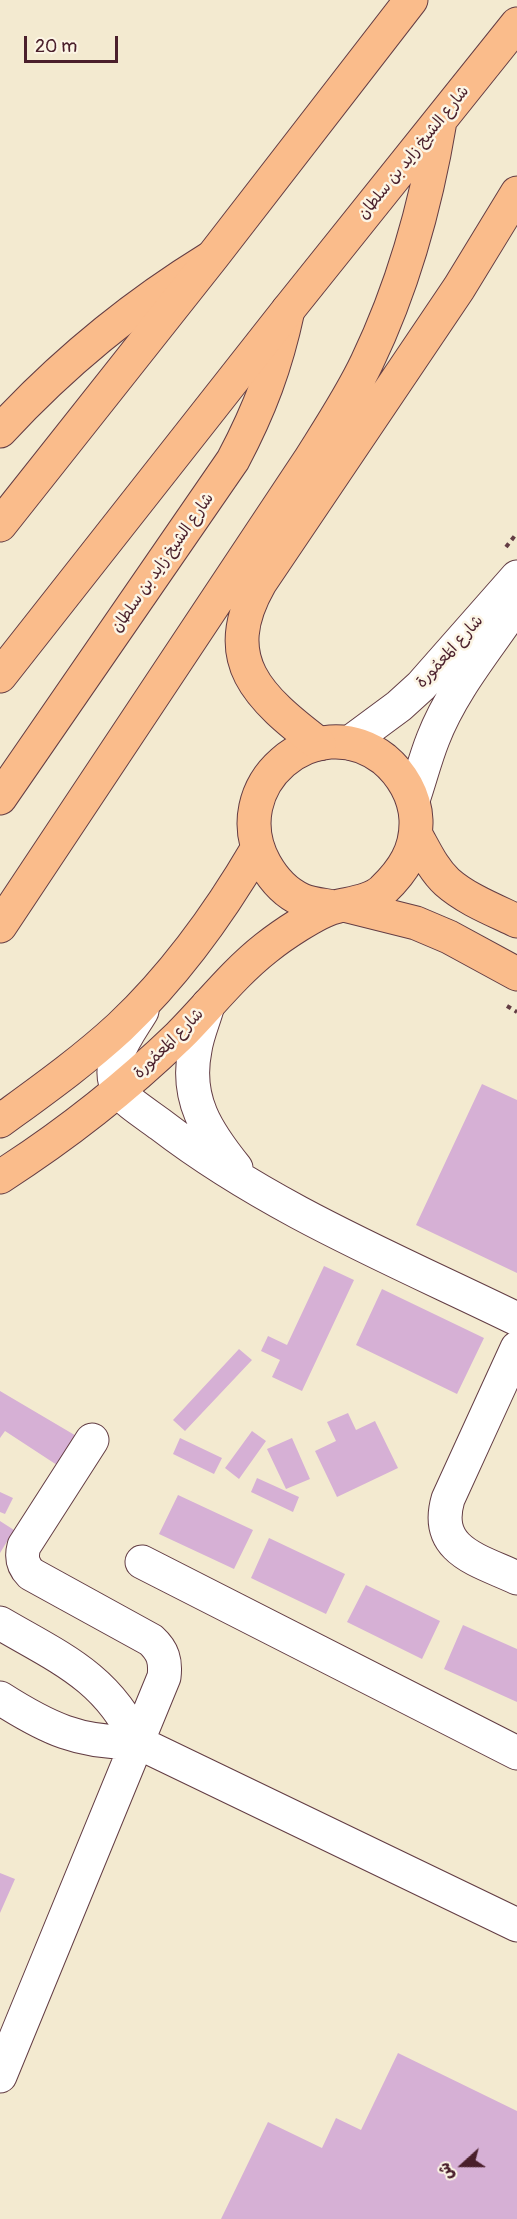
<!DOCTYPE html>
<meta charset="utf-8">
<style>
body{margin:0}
#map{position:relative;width:517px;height:2219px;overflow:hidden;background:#f3ead0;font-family:Pangolin,"Playpen Sans Arabic",sans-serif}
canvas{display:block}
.north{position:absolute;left:433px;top:2135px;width:60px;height:60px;-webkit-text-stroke:4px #fcf5e5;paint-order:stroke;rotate:249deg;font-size:16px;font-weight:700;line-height:24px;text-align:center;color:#4a1f2b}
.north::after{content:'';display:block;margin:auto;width:21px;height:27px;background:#4a1f2b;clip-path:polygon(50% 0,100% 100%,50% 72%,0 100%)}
.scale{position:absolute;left:24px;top:36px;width:94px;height:27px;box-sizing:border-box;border:3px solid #4a1f2b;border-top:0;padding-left:8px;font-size:18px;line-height:21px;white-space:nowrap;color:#4a1f2b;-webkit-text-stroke:4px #fcf5e5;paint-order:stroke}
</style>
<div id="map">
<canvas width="517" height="2219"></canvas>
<div class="north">ش</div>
<div class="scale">20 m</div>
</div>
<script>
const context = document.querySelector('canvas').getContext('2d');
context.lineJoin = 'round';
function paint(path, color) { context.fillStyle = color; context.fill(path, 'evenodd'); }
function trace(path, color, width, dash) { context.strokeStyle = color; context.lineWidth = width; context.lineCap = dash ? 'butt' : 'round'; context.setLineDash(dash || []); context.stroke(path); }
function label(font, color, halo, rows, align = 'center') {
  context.font = font + ' Pangolin,"Playpen Sans Arabic",sans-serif'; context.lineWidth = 5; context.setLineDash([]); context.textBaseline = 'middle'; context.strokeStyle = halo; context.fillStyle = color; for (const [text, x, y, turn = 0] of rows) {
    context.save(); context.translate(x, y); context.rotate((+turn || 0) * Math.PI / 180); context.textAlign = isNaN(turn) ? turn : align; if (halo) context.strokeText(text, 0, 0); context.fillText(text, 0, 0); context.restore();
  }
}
paint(new Path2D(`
 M 482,1084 L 517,1100 L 517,1273 L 416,1225 Z
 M 324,1266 L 354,1280 L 302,1391 L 272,1377 L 280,1360 L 261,1351 L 268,1336 L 287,1345 Z
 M 382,1289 L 484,1338 L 457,1394 L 356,1345 Z
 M 239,1349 L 252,1360 L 185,1431 L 173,1420 Z
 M 0,1391 L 78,1437 L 60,1467 L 5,1431 L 0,1438 Z
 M 348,1413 L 356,1430 L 375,1421 L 398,1468 L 337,1497 L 315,1451 L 336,1441 L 327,1422 Z
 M 252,1431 L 266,1441 L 239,1479 L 225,1468 Z
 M 180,1438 L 222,1458 L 214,1474 L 173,1454 Z
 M 292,1438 L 310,1479 L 286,1489 L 267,1449 Z
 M 257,1478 L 299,1497 L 293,1512 L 251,1492 Z
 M 0,1492 L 13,1498 L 5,1514 L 0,1512 Z
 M 178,1495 L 253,1530 L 234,1569 L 159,1534 Z
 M 0,1521 L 14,1530 L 0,1553 Z
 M 269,1538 L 345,1574 L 326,1614 L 251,1578 Z
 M 366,1585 L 440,1621 L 422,1659 L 347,1622 Z
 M 463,1625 L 517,1649 L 517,1702 L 444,1669 Z
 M 0,1873 L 15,1879 L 0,1913 Z
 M 398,2053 L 517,2111 L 517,2219 L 221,2219 L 268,2122 L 322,2148 L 336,2118 L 361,2130 Z`), '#d6b0d5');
const minor = new Path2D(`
 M 349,743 L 399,706 L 421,686 L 517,577
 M 413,800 C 420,780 425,759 433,739 C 451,692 485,651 513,610
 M 208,1005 C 204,1020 197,1035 195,1050 C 185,1099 207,1132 236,1168
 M 142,1011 C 129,1033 103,1064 119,1091 C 124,1100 152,1118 161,1125 C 269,1208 396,1260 517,1319
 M 517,1348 L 448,1499 C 433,1551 479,1560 517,1578
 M 142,1562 L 517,1753
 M 0,1623 C 58,1657 108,1677 137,1742
 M 0,1698 C 47,1728 80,1744 137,1742 L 517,1925
 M 0,2076 L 164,1677 C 166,1661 163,1651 151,1640 L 31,1574 C 22,1565 21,1557 24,1546 L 92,1440`);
const major = new Path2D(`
 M 0,431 C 62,364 131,307 209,259
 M 0,798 L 233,460 C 260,409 276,366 288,310
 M 416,835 C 425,851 433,869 447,882 C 466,899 494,910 517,921
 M 348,906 L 416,923 L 449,937 L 517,974
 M 0,1121 C 41,1091 82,1062 120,1027 C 175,975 219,914 257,849
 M 0,1177 C 67,1134 122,1091 179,1036 C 208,1007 233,974 266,948 C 281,936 316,912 335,907 C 350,903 371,902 383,890 C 403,871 417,850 416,820 C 415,796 402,774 384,759 C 315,706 222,786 265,864 C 273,878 286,893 302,900 C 311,904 324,905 334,907`);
const highway = new Path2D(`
 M 0,525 L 213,256 L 411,0
 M 0,676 L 288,310 L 517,24
 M 319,744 C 259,698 216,660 260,583 L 459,288 L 517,193
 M 0,926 L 309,461 C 329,429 351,396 367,362 C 404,285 426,205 440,121`);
trace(minor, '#633d44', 35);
trace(major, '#633d44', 35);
trace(highway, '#633d44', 35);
trace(new Path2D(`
 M 506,547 L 517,533
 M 507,1006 L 517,1012`), '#633d44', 4, [4.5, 4.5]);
trace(minor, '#fff', 33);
trace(major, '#fabc8b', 33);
trace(highway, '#fabc8b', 33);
label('16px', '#4a1f2b', '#fcf5e5', [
 ["شارع الشيخ زايد بن سلطان",414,153,-51],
 ["شارع الشيخ زايد بن سلطان",163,563,-55],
 ["شارع المَعمُورة",450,652,-48],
 ["شارع المَعمُورة",169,1044,-45]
]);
</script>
